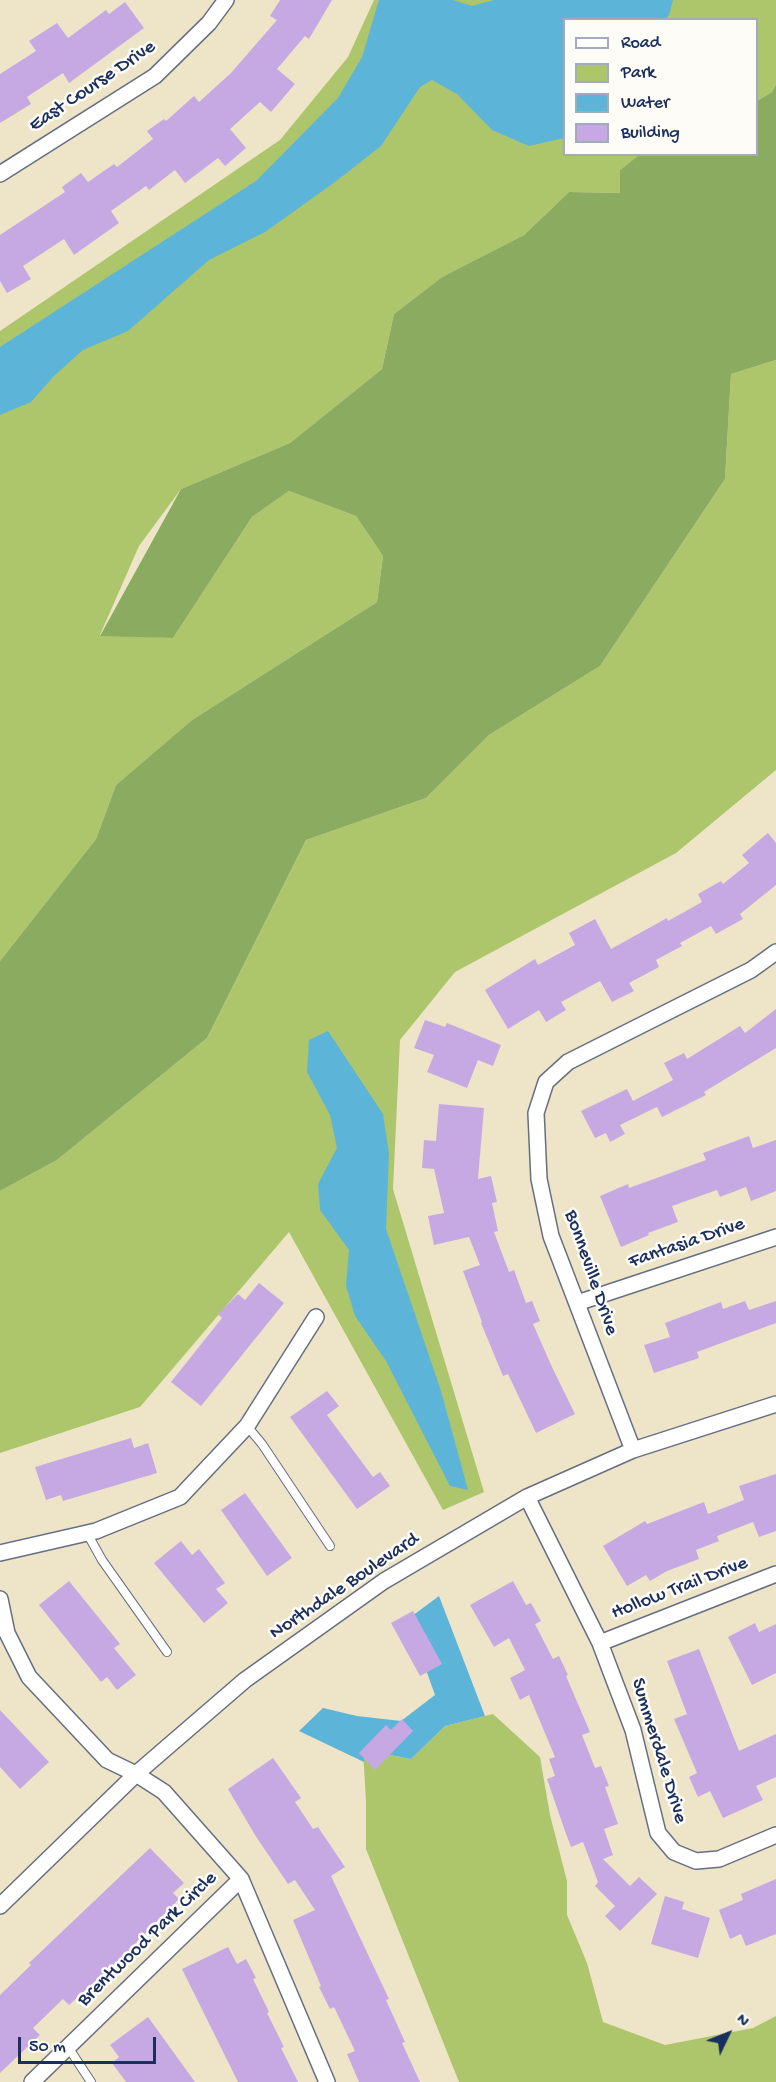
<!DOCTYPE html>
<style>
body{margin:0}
#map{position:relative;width:776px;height:2082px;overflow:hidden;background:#eee5c8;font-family:"Gochi Hand",sans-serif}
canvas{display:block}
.legend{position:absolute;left:563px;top:18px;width:195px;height:138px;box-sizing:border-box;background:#fdfcf7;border:2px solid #a3aaba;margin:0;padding:8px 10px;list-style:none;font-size:18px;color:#1b2f5e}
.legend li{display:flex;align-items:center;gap:12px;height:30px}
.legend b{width:30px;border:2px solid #a3aaba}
.north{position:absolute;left:698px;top:2004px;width:60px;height:60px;-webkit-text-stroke:4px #fdfcf7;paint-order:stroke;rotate:47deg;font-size:16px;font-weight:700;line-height:24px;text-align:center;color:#1b2f5e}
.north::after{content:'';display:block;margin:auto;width:21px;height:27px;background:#1b2f5e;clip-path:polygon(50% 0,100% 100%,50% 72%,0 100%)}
.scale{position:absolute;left:18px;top:2037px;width:138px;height:27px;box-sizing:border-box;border:3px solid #1b2f5e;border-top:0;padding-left:8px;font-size:18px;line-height:21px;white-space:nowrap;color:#1b2f5e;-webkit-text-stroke:4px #fdfcf7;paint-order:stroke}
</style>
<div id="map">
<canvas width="776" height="2082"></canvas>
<ul class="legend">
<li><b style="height:8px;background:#fff"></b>Road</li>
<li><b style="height:16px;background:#adc66c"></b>Park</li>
<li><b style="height:16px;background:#5cb4d9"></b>Water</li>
<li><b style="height:16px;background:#c6a9e3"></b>Building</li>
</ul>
<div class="north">N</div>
<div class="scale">50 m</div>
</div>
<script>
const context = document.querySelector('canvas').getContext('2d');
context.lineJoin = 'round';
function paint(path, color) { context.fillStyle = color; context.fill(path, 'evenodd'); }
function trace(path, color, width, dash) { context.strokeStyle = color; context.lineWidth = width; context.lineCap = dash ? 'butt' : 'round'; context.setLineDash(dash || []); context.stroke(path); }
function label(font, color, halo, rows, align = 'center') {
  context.font = font + ' "Gochi Hand",sans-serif'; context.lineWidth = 5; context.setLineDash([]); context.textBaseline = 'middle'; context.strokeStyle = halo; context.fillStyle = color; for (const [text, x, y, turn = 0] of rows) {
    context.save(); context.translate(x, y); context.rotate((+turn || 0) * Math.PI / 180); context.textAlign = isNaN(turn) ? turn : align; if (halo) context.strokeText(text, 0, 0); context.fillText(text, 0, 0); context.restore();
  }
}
paint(new Path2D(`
 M 374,0 L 776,0 L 776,84 L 772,92 L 757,101 L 756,20 L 564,20 L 564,154 L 639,155 L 620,170 L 620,193 L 569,192 L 524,235 L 442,277 L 394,314 L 382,369 L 290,443 L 181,489 L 139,546 L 100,635 L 173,638 L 252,517 L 289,491 L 356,516 L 383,556 L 377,602 L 192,720 L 116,785 L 96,839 L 0,961 L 0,331 L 280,140 L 348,57 Z
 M 776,360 L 776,770 L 676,853 L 455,972 L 400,1040 L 393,1189 L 484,1492 L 443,1510 L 289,1232 L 140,1407 L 0,1453 L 0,1191 L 57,1160 L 207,1038 L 306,840 L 426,798 L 489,735 L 600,666 L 725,479 L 731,374 Z
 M 493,1714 L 540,1757 L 550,1815 L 567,1881 L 567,1915 L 587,1963 L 603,2022 L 665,2045 L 753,2028 L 776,2016 L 776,2082 L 459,2082 L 366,1849 L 366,1801 L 363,1750 L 411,1759 L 445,1726 Z`), '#adc66c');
paint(new Path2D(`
 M 776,84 L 776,360 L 731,374 L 725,479 L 600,666 L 489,735 L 426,798 L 306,840 L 207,1038 L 57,1160 L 0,1191 L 0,961 L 96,839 L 116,785 L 192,720 L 377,602 L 383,556 L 356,516 L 289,491 L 252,517 L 173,638 L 100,636 L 181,489 L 290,443 L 382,369 L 394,314 L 442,277 L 524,235 L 569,192 L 620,193 L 620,170 L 639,155 L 756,154 L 757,101 L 772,92 Z`), '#8aab60');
paint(new Path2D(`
 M 379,0 L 453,0 L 472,6 L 494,0 L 673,0 L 669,15 L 666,19 L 564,20 L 564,138 L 529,146 L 492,130 L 457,94 L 432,80 L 420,87 L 381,146 L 335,182 L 265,232 L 209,260 L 128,331 L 83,350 L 55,375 L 31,402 L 0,415 L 0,347 L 256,181 L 338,98 L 362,57 Z
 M 328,1031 L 383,1114 L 389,1153 L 386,1229 L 441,1391 L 468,1490 L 450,1486 L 386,1361 L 355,1316 L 346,1286 L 349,1250 L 320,1210 L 318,1184 L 337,1148 L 330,1115 L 307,1072 L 309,1040 Z
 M 439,1596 L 485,1716 L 445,1726 L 411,1759 L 364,1750 L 364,1762 L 299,1731 L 323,1708 L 357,1716 L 401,1721 L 435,1695 L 408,1619 Z`), '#5cb4d9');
paint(new Path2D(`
 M 280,0 L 332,0 L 309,39 L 305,36 L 277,69 L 295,84 L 271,112 L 260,102 L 230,129 L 246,148 L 225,166 L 218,158 L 185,183 L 175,170 L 149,190 L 146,186 L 111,211 L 119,223 L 74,255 L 64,239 L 23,266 L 31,279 L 7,293 L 0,281 L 0,235 L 65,192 L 62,187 L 81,173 L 88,182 L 114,164 L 117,167 L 153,139 L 147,131 L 164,119 L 166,121 L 194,96 L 199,102 L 231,73 L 277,20 L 270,16 Z
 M 125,2 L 144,28 L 69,83 L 63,73 L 27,97 L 31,104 L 0,123 L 0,74 L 36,51 L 29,41 L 57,23 L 68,38 L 106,10 L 109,14 Z
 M 768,833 L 776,843 L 776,885 L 740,914 L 743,919 L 716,934 L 711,926 L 680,943 L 682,946 L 656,960 L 659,967 L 629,983 L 634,991 L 612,1002 L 600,981 L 561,1002 L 566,1010 L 546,1022 L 539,1010 L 508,1029 L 485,990 L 535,959 L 538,965 L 575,945 L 569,933 L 595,919 L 611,949 L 667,918 L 668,921 L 702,902 L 698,894 L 721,881 L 723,884 L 749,863 L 742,855 Z
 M 776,1009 L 776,1048 L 704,1092 L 706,1095 L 662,1117 L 657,1107 L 620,1125 L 625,1134 L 610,1142 L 606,1133 L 595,1138 L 581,1111 L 627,1089 L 633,1101 L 673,1080 L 664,1063 L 684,1053 L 687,1059 L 740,1026 L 745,1033 Z
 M 425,1020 L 445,1027 L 447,1023 L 501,1045 L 493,1066 L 478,1060 L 467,1088 L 427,1072 L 434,1055 L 414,1048 Z
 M 439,1104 L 484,1108 L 478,1179 L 491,1176 L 497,1202 L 492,1203 L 498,1231 L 494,1232 L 509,1272 L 514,1270 L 526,1303 L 532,1301 L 540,1321 L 533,1324 L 552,1367 L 575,1414 L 536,1433 L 508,1374 L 503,1376 L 481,1323 L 482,1322 L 463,1271 L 480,1265 L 469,1237 L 434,1245 L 428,1216 L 444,1213 L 434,1169 L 422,1168 L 424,1140 L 436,1141 Z
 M 749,1136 L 753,1148 L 776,1140 L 776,1191 L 751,1201 L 746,1187 L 720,1197 L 717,1190 L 672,1206 L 678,1222 L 648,1233 L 649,1235 L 621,1247 L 600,1196 L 628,1184 L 629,1188 L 706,1160 L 703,1153 Z
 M 259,1283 L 284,1303 L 201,1406 L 171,1382 L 222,1318 L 218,1314 L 238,1294 L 245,1300 Z
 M 745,1301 L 749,1310 L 776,1301 L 776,1323 L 697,1352 L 699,1358 L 654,1373 L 644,1345 L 670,1337 L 665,1323 L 721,1302 L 723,1309 Z
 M 327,1391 L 339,1406 L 327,1415 L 373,1477 L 380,1472 L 390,1486 L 357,1509 L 290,1417 Z
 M 131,1438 L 134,1448 L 148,1443 L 157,1473 L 63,1501 L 61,1495 L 46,1500 L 35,1467 Z
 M 776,1474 L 776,1531 L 759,1537 L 753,1522 L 717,1536 L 719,1541 L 696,1550 L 699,1559 L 667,1571 L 650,1581 L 646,1575 L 627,1586 L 603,1546 L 645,1521 L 647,1524 L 704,1502 L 708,1514 L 744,1500 L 739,1486 Z
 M 245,1493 L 292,1558 L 267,1576 L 221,1510 Z
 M 181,1541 L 192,1555 L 199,1549 L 225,1583 L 216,1589 L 228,1603 L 204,1623 L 154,1563 Z
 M 69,1581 L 120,1644 L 114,1648 L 136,1675 L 117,1690 L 107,1677 L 101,1682 L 39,1605 Z
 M 513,1581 L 526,1605 L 531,1603 L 541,1621 L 535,1624 L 553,1659 L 559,1656 L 568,1675 L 566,1676 L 590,1732 L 582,1735 L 595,1768 L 601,1766 L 609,1786 L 605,1787 L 618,1824 L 604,1829 L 613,1855 L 603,1859 L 630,1886 L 639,1877 L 657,1894 L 620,1931 L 605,1916 L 615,1906 L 595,1886 L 598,1882 L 583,1842 L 571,1847 L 565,1831 L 547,1779 L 555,1776 L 549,1759 L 555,1757 L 529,1695 L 520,1700 L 510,1678 L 525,1670 L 509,1638 L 494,1647 L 470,1605 Z
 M 413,1611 L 442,1664 L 420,1676 L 391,1623 Z
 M 755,1623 L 759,1632 L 776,1624 L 776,1673 L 752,1685 L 728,1637 Z
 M 699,1649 L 739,1751 L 776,1734 L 776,1777 L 756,1786 L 763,1800 L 723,1818 L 710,1791 L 698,1797 L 689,1777 L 697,1773 L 674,1719 L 687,1714 L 667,1661 Z
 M 0,1710 L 49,1762 L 20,1789 L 0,1767 Z
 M 402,1719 L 413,1731 L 375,1770 L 359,1753 L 386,1725 L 391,1730 Z
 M 273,1758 L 301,1798 L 295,1802 L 313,1829 L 318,1827 L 345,1867 L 331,1876 L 389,1999 L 386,2000 L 405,2042 L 402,2043 L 420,2082 L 359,2082 L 347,2054 L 355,2051 L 334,2007 L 330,2009 L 319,1987 L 321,1986 L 293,1920 L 315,1910 L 295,1880 L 288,1884 L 255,1835 L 228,1789 Z
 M 150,1848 L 184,1883 L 173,1893 L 179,1899 L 125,1954 L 69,2005 L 63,1999 L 33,2028 L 40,2035 L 0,2073 L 0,1995 L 31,1965 L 29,1963 Z
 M 776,1879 L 776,1934 L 746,1946 L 741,1934 L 730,1939 L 719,1910 L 743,1900 L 741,1894 Z
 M 665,1896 L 684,1902 L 682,1909 L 710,1918 L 698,1958 L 651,1944 Z
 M 228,1947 L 237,1964 L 246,1959 L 256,1978 L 253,1979 L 269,2012 L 267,2013 L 284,2047 L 281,2048 L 298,2082 L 238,2082 L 182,1969 Z
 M 148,2017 L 195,2082 L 126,2082 L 112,2063 L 119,2057 L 110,2045 Z`), '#c6a9e3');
const service = new Path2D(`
 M 247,1426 L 262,1444 L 330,1546
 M 87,1533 L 102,1560 L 167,1652
 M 68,2047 L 91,2082`);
const minor = new Path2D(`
 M 0,174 L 155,76 L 209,23 L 226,0
 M 577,1303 L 776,1237
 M 633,1450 L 551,1236 L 539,1179 L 536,1113 L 546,1082 L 568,1062 L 751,970 L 776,952
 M 527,1497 L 600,1643 L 633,1730 L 658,1833 L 674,1852 L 696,1861 L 719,1859 L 776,1835
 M 0,1553 L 96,1531 L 180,1497 L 247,1426 L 316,1317
 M 0,1599 L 7,1633 L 29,1677 L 107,1760 L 136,1774 L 164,1792 L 241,1879 L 327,2082
 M 600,1643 L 776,1574
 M 0,1906 L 136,1774 L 245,1680 L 384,1581 L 527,1497 L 633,1450 L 776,1404
 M 32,2082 L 241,1879`);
trace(service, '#656f83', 10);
trace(minor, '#656f83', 18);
trace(service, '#fff', 8);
trace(minor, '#fff', 15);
label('20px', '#1b2f5e', '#fdfcf7', [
 ["East Course Drive",93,87,-34],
 ["Fantasia Drive",687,1244,-19],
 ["Bonneville Drive",590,1273,71],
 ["Northdale Boulevard",345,1587,-34],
 ["Hollow Trail Drive",680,1589,-21],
 ["Summerdale Drive",658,1751,73],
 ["Brentwood Park Circle",148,1940,-44]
]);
</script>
